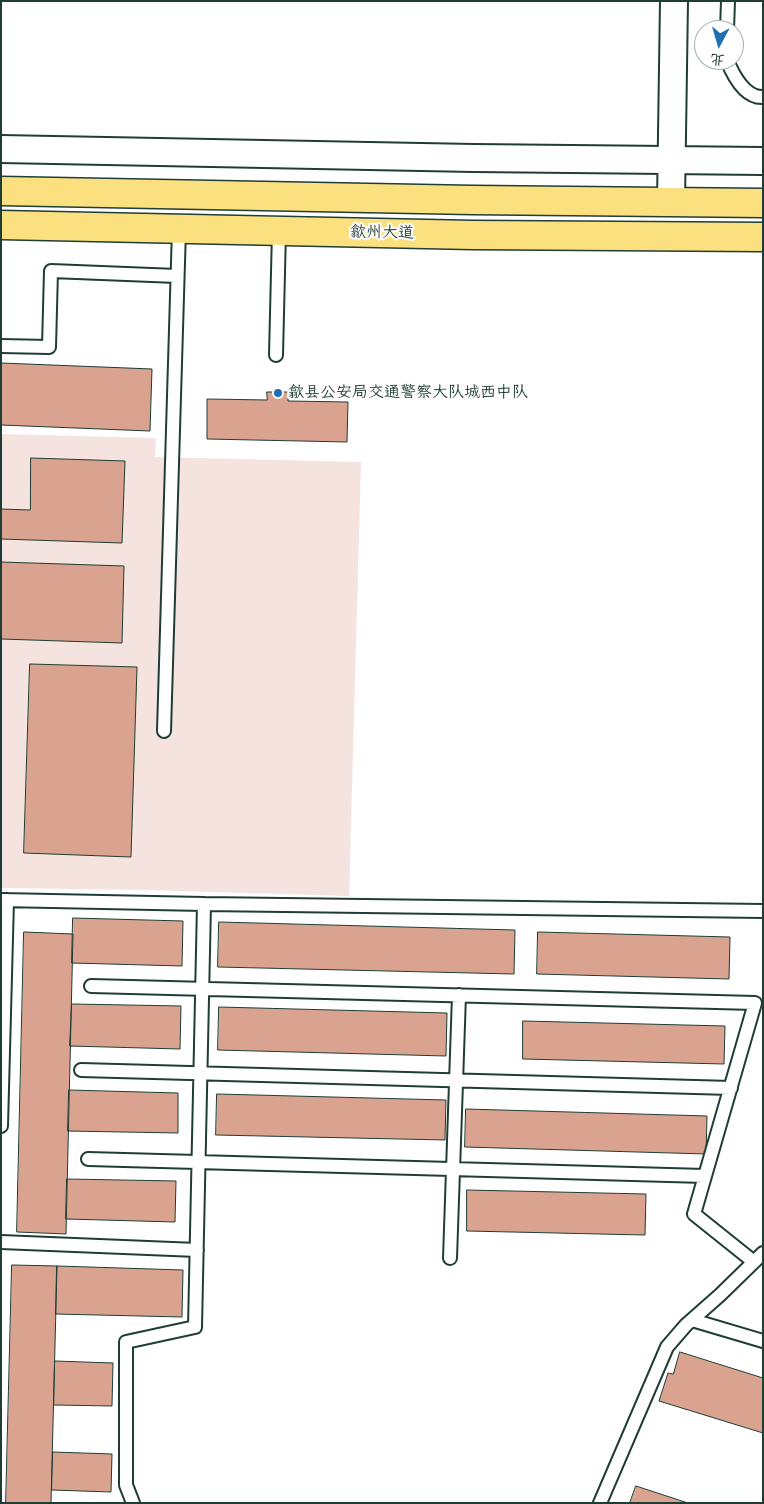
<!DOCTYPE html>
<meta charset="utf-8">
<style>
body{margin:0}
#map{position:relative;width:764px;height:1504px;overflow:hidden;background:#fff;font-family:Pangolin,"LXGW WenKai TC",sans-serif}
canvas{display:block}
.frame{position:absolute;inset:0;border:2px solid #1f3d34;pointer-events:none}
.north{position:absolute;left:694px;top:20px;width:50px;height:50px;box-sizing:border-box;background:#fff;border:1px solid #a5b1ae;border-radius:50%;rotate:186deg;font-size:14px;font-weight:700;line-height:20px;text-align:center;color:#1f3d34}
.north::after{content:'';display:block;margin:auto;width:18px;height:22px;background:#1f6fb2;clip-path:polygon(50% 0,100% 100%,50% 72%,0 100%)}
</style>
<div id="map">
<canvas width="764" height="1504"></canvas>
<div class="frame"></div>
<div class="north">北</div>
</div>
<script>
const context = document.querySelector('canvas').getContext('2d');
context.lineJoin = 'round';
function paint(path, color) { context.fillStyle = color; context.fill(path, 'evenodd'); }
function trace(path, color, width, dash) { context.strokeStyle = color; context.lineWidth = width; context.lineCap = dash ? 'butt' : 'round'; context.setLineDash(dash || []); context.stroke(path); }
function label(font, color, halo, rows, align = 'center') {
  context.font = font + ' Pangolin,"LXGW WenKai TC",sans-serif'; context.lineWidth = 4; context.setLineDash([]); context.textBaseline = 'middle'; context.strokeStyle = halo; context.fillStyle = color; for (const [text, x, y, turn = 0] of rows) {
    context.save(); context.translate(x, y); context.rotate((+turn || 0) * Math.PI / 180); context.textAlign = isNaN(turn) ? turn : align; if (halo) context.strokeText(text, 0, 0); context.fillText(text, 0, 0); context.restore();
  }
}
paint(new Path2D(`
 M 1,434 L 156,438 L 155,457 L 361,462 L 349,896 L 144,890 L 1,888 Z`), '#f4e3de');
const building = new Path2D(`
 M 1,363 L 152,369 L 150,431 L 1,425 Z
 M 267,392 L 288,392 L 288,401 L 348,402 L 347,442 L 207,439 L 207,399 L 267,400 Z
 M 31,458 L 125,461 L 122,543 L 1,539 L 1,509 L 30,510 Z
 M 1,562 L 124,566 L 122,643 L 1,639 Z
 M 30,664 L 137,667 L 131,857 L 24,853 Z
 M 73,918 L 183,921 L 182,966 L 72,963 Z
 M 219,922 L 515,930 L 514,974 L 218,967 Z
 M 24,932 L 73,934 L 66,1234 L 17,1232 Z
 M 538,932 L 730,937 L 729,979 L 537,974 Z
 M 72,1004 L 181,1006 L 180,1049 L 70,1046 Z
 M 219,1007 L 447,1013 L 446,1056 L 218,1050 Z
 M 523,1021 L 725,1026 L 724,1064 L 523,1059 Z
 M 69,1090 L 178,1093 L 178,1133 L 68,1131 Z
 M 217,1094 L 446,1100 L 445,1140 L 216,1135 Z
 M 466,1109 L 707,1116 L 706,1154 L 465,1147 Z
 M 67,1179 L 176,1181 L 175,1222 L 66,1219 Z
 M 467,1190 L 646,1194 L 645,1235 L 467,1231 Z
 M 12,1265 L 57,1266 L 51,1503 L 6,1503 Z
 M 57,1266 L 183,1270 L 182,1317 L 56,1314 Z
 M 680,1352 L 763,1378 L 763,1433 L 659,1401 L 668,1373 L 673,1374 Z
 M 55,1361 L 113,1363 L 112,1406 L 54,1405 Z
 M 53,1452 L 112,1454 L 111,1492 L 52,1490 Z
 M 636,1486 L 688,1503 L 630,1503 Z`);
paint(building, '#d9a390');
trace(building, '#1f3d34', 1);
const service = new Path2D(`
 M 727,30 L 728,1
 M 727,60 C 733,75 745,98 763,97
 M 1,346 L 49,347 L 51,271 L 177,276
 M 276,355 L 279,231
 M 164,731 L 179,229
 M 1,900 L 204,904 L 763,911
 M 91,986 L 755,1003 L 694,1214 L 754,1262
 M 81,1070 L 731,1088
 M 1,1126 L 7,900
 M 88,1159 L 705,1176
 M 1,1242 L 197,1250
 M 450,1258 L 459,995
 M 692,1320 L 763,1341
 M 133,1503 L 126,1485 L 126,1342 L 195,1327 L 204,904
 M 600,1503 L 667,1347 L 686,1325 L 720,1295 L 763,1253`);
const minor = new Path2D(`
 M 1,149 L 474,158 L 763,161
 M 671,202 L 674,1`);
const trunk = new Path2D(`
 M 1,191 L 473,200 L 763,203
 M 1,225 L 473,235 L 763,237`);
trace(service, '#1f3d34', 16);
trace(minor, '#1f3d34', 30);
trace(trunk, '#1f3d34', 31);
trace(service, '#fff', 12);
trace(minor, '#fff', 26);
trace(trunk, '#fbe080', 28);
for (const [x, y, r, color] of [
 [278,393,5,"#1f6fb2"]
]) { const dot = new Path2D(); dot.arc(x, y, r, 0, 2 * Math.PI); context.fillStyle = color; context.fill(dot); trace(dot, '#fff', 2); }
label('16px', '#1f3d34', '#fff', [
 ["歙州大道",382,233,1]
]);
label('16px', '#1f3d34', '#fff', [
 ["歙县公安局交通警察大队城西中队",288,393]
], 'left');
</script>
